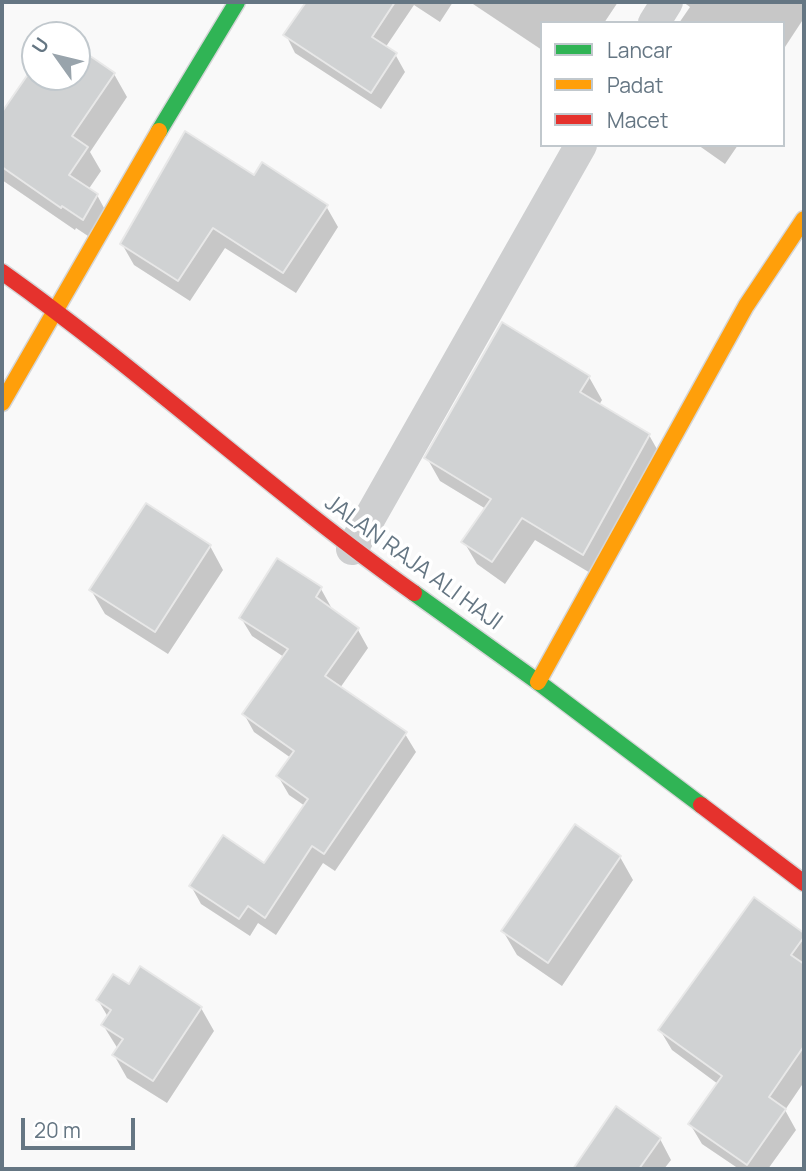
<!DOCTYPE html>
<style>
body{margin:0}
#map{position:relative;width:806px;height:1171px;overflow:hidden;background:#f9f9f9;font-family:Manrope,sans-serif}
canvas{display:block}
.frame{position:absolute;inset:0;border:4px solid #657683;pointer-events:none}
.legend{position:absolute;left:540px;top:21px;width:245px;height:126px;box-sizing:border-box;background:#fff;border:2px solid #c1c8cd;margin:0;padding:9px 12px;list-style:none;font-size:21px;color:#657683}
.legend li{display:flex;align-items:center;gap:14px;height:35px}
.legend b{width:35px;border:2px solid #c1c8cd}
.north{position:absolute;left:21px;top:21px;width:70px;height:70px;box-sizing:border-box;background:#fff;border:2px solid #c1c8cd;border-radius:50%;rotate:304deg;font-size:19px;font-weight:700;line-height:28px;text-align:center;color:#657683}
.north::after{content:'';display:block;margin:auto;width:24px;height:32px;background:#99a4ac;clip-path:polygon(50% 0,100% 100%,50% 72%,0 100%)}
.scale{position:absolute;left:21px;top:1118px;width:114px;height:32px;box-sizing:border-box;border:4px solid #657683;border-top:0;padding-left:9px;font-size:21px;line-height:24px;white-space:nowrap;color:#657683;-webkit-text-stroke:5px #fff;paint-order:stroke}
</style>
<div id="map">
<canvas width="806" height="1171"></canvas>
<div class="frame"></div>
<ul class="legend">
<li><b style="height:9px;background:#30b455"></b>Lancar</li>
<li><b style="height:9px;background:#ff9f0a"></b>Padat</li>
<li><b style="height:9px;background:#e5322d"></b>Macet</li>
</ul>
<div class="north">U</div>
<div class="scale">20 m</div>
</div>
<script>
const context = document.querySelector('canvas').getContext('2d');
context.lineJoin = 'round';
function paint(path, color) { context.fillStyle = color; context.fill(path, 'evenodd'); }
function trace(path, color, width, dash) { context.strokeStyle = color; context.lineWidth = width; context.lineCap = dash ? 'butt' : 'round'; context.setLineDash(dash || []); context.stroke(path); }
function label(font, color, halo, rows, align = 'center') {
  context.font = font + ' Manrope,sans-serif'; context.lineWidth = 7; context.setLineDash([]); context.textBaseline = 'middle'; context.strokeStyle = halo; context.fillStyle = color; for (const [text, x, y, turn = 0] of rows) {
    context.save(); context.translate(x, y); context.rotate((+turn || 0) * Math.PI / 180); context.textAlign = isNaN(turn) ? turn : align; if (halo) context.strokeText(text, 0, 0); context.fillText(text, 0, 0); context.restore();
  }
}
paint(new Path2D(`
 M 308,2 L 453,2 L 440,22 L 414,5 L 385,48 L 395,54 L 405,72 L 381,109 L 295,53 L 286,35 Z
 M 470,2 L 618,2 L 604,23 L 542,23 L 542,50 Z
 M 683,2 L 804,2 L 804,18 L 783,50 L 783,23 L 679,23 L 690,7 Z
 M 77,49 L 114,74 L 127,97 L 90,152 L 101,171 L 88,190 L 97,195 L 110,219 L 97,242 L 76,228 L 75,230 L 2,180 L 2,116 L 35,67 L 35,77 L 77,77 Z
 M 698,145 L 738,145 L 725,164 Z
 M 254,178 L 326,206 L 338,227 L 296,293 L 225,248 L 190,301 L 134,265 L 122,244 Z
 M 589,377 L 602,400 L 599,405 L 649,435 L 662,458 L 597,577 L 535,540 L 505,584 L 477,564 L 464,542 L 486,509 L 440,481 L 427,458 Z
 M 210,546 L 223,570 L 168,654 L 105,614 L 91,590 Z
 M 321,589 L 331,607 L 330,609 L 358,630 L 368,648 L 340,688 L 405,734 L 416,752 L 335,871 L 323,863 L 276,935 L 258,923 L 250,936 L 201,904 L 191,886 L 265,865 L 305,806 L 289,795 L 278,776 L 291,758 L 254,732 L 244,714 L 284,657 L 252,636 L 241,618 Z
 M 620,857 L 633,880 L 562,986 L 517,955 L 503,931 Z
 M 755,899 L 804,935 L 804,1082 L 785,1110 L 796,1130 L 768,1169 L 739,1169 L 702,1144 L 690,1124 L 718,1084 L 672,1050 L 660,1030 Z
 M 98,1000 L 201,1008 L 214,1031 L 167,1103 L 127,1078 L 114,1055 L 118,1049 L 103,1025 L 108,1017 Z
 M 616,1109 L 660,1139 L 671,1160 L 664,1169 L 575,1169 Z`), '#0003');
const building = new Path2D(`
 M 306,2 L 395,2 L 372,37 L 397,53 L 371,93 L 283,35 Z
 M 77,47 L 115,73 L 72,136 L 88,147 L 69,175 L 98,194 L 83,220 L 62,206 L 61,208 L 2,167 L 2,112 L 35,64 L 35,77 L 77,77 Z
 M 185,131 L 254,175 L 262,162 L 328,205 L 283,273 L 213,228 L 178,281 L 120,244 Z
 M 502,322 L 590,376 L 580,392 L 650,434 L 583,555 L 522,518 L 492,562 L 461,542 L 491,499 L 424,458 Z
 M 146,503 L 211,545 L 155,632 L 89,590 Z
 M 277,558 L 322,587 L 316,597 L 359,628 L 325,676 L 407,732 L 324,854 L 312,846 L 265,918 L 248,906 L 239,919 L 189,886 L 223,835 L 264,863 L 308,799 L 276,776 L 294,751 L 242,714 L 288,649 L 239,618 Z
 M 575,824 L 621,856 L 548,963 L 501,931 Z
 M 754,897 L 804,933 L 804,937 L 791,955 L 804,964 L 804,1046 L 769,1097 L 786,1109 L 747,1165 L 688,1124 L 722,1076 L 658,1030 Z
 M 140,966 L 202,1007 L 153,1081 L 112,1055 L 123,1039 L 101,1025 L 111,1010 L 96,1000 L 113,974 L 129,984 Z
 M 616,1106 L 661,1138 L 639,1169 L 573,1169 Z`);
paint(building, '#d0d2d3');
trace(building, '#e8e8e8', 2);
const fast = new Path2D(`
 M 159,131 L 237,2
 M 414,593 L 538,682 L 701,805`);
const slow = new Path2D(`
 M 2,403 L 159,131
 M 538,682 L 746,306 L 804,219`);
const jam = new Path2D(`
 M 2,272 C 144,373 272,492 414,593
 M 701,805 L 804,883`);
trace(fast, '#d5d6d7', 19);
trace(slow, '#d5d6d7', 19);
trace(jam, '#d5d6d7', 19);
trace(new Path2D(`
 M 654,23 L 667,2
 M 352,549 L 581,145`), '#cecfd0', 32);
trace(fast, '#30b455', 16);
trace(slow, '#ff9f0a', 16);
trace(jam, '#e5322d', 16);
label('23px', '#657683', '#fff', [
 ["JALAN RAJA ALI HAJI",413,563,36]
]);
</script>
